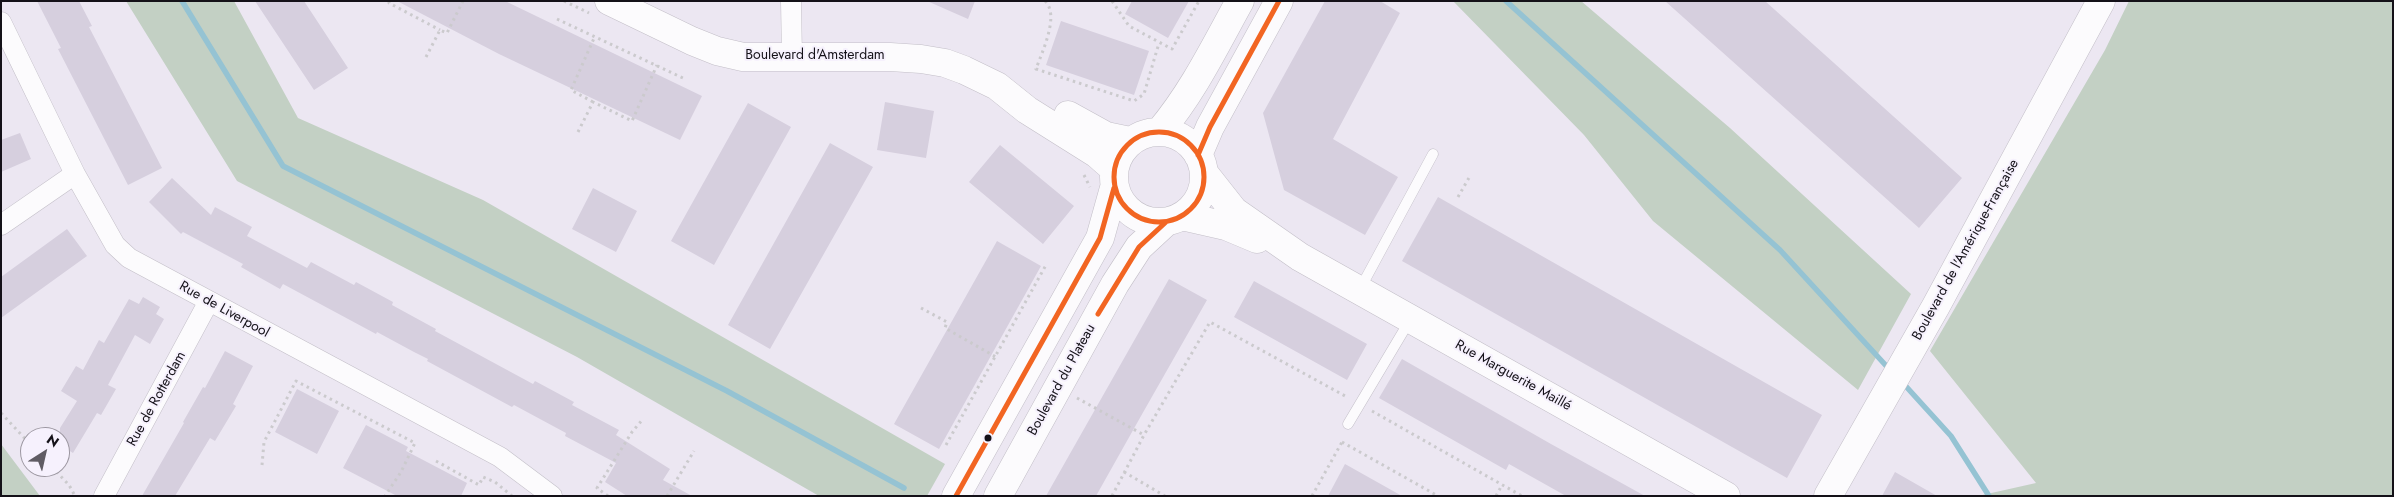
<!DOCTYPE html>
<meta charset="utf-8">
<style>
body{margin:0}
#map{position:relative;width:2394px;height:497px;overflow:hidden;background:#ece7f2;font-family:Jost,sans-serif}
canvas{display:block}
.frame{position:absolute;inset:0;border:2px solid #141118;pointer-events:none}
.north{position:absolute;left:20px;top:427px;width:50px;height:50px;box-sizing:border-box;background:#f6f1fd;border:1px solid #9c97a1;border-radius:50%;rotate:35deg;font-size:14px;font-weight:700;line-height:20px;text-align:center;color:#141118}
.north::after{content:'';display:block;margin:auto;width:18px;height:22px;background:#605c64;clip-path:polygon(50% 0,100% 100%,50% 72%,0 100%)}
</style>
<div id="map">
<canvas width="2394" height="497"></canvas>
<div class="frame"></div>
<div class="north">N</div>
</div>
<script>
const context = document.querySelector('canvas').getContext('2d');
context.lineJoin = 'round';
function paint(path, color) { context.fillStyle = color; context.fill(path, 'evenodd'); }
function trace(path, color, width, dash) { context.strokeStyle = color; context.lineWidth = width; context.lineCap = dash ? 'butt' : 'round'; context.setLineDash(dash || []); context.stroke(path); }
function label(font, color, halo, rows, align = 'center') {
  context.font = font + ' Jost,sans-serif'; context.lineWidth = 4; context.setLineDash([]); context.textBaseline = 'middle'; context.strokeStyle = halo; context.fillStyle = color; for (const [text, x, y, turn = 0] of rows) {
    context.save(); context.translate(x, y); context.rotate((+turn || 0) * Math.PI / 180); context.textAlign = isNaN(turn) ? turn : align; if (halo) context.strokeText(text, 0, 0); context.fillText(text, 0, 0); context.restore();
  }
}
paint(new Path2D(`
 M 126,1 L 234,1 L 298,118 L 483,200 L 945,464 L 927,496 L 819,496 L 577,357 L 237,181 Z
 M 1453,1 L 1581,1 L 1730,128 L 1911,294 L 1858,390 L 1653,221 L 1584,135 Z
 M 2129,1 L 2393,1 L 2393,496 L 1978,496 L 2036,483 L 1930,351 L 2105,50 Z
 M 1,444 L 40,496 L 1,496 Z`), '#c3d0c4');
trace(new Path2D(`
 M 182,1 L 283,166 L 727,391 L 904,488
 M 1506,1 L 1780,250 L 1890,370
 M 1902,382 L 1951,436 L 1989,496`), '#95c3d3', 5.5);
paint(new Path2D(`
 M 37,1 L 79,1 L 92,26 L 89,27 L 162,168 L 128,185 L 58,49 L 61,48 Z
 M 255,1 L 304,1 L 348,68 L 314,90 Z
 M 397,1 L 505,1 L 702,96 L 680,140 L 499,54 Z
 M 927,1 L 975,1 L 968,19 Z
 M 1132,1 L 1189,1 L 1168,38 L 1125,14 Z
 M 1325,1 L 1380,1 L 1400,13 L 1333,139 L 1398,177 L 1365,235 L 1284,190 L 1263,113 Z
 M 1665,1 L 1765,1 L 1962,178 L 1919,228 Z
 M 1061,21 L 1149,51 L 1134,95 L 1046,65 Z
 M 885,102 L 934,111 L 926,158 L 877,150 Z
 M 748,103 L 791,127 L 714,265 L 671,241 Z
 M 20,133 L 31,159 L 1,172 L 1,140 Z
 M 830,143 L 873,167 L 770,349 L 728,325 Z
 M 1000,145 L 1074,206 L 1043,244 L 969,182 Z
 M 172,178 L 211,215 L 215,207 L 252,227 L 247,236 L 307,268 L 311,262 L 354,285 L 356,282 L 393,302 L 392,305 L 436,329 L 435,331 L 533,384 L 535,381 L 574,402 L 572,405 L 619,430 L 616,435 L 670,469 L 663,480 L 692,496 L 627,496 L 605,482 L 616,463 L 565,436 L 566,433 L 514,405 L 512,407 L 427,361 L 428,359 L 414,352 L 377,332 L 376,334 L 283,284 L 280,289 L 241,267 L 243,264 L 183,232 L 181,234 L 149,202 Z
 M 593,188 L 637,211 L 616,252 L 572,229 Z
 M 1438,197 L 1822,415 L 1787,478 L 1402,261 Z
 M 67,229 L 87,256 L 1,318 L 1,277 Z
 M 997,241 L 1041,266 L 939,449 L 894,424 Z
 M 1169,279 L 1207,300 L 1141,416 L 1096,496 L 1046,496 Z
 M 1254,281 L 1367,344 L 1347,380 L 1234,317 Z
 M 143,297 L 160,307 L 156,314 L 164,319 L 150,344 L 135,335 L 108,385 L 116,389 L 101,415 L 97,413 L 73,453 L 60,445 L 60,428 L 77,401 L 61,391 L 76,366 L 83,370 L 99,340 L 104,343 L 129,299 L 139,304 Z
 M 225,351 L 253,366 L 233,404 L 236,406 L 215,441 L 210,438 L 175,496 L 142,496 L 184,423 L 183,422 L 203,387 L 205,388 Z
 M 1402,359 L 1551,444 L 1645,496 L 1566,496 L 1509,464 L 1506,470 L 1379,398 Z
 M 297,389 L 339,411 L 317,454 L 275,432 Z
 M 366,425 L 408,447 L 406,451 L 467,483 L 461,496 L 397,496 L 343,468 Z
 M 1345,464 L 1402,496 L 1328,496 Z
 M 1895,472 L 1937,496 L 1882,496 Z`), '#d6cfde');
const lane = new Path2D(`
 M 1360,289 L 1433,154
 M 1348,424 L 1410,320`);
const street = new Path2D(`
 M 791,1 L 792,58
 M 1,22 L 75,174 L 115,245 L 129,258 L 500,457 L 552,496
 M 1,225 L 75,174
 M 104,496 L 209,301`);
const secondary = new Path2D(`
 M 609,1 L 692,41 L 717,51 L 743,57 L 890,57 L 921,59 L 945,63 L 964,70 L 997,86 L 1027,110 L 1097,154 L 1114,169
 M 1068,115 L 1106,136 L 1130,141
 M 1160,131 C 1193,92 1215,46 1240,1
 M1114 177a45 45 0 1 1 90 0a45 45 0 1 1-90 0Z
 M 1198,155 L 1210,127 L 1279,1
 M 1204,173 L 1234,211 L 1300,257 L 1726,496
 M 1182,216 L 1226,226 L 1257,239
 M 956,496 L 1100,238 L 1114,188
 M 998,496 L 1115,284 L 1139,247 L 1166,222
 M 1828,496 L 1936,306 L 2101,1`);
trace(lane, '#c2bec7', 11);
trace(street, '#c2bec7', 21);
trace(secondary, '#c2bec7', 29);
trace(new Path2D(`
 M 389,1 L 389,3 L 440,30
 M 564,1 L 589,13
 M 1045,1 C 1060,15 1042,52 1036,69 L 1134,101 L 1144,94 L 1159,43
 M 1112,1 L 1129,26 L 1172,49 L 1199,1
 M 557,19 L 685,79
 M 426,57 L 440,30 L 447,33 L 463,1
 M 593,102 L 571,90 L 595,36
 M 578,132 L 593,102 L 632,121 L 657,65
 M 1084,175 L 1090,187
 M 1458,197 L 1470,176
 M 921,308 L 947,322 L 945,328 L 996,357
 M 1077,398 L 1144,435
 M 1372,411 L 1522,496
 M 1,413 L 30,444
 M 1342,442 L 1438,496
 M 946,445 L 1046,265
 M 436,461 L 479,485 L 483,477 L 495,482 L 512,496
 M 262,465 L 264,442 L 296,381 L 415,443 L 401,472 L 385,496
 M 52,467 L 69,485 L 75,496
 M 1124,472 L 1165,496
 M 608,496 L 597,488 L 632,432 L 643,419
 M 667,496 L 694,451
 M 1112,496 L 1144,435 L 1210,322 L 1347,397
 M 1312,496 L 1342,442
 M 1496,496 L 1502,485`), '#cbcacd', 3, [2.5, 4]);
trace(lane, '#fcfbfd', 10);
trace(street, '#fcfbfd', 20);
trace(secondary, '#fcfbfd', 28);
trace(new Path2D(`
 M1114 177a45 45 0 1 1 90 0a45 45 0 1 1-90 0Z
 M 1198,155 L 1210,127 L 1279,1
 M 1098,314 L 1139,247 L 1166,222
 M 956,496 L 1100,238 L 1114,188`), '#f26522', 5);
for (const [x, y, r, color] of [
 [988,438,4.5,"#141118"]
]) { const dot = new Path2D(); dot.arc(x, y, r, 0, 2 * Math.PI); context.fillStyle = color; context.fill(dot); trace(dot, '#f6f1fd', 2); }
label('14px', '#141118', '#f6f1fd', [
 ["Boulevard d'Amsterdam",815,56],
 ["Boulevard de l'Amérique-Française",1966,250,-61],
 ["Rue de Liverpool",224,310,29],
 ["Rue Marguerite Maillé",1513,376,29],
 ["Boulevard du Plateau",1062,380,-61],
 ["Rue de Rotterdam",157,399,-61]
]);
</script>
